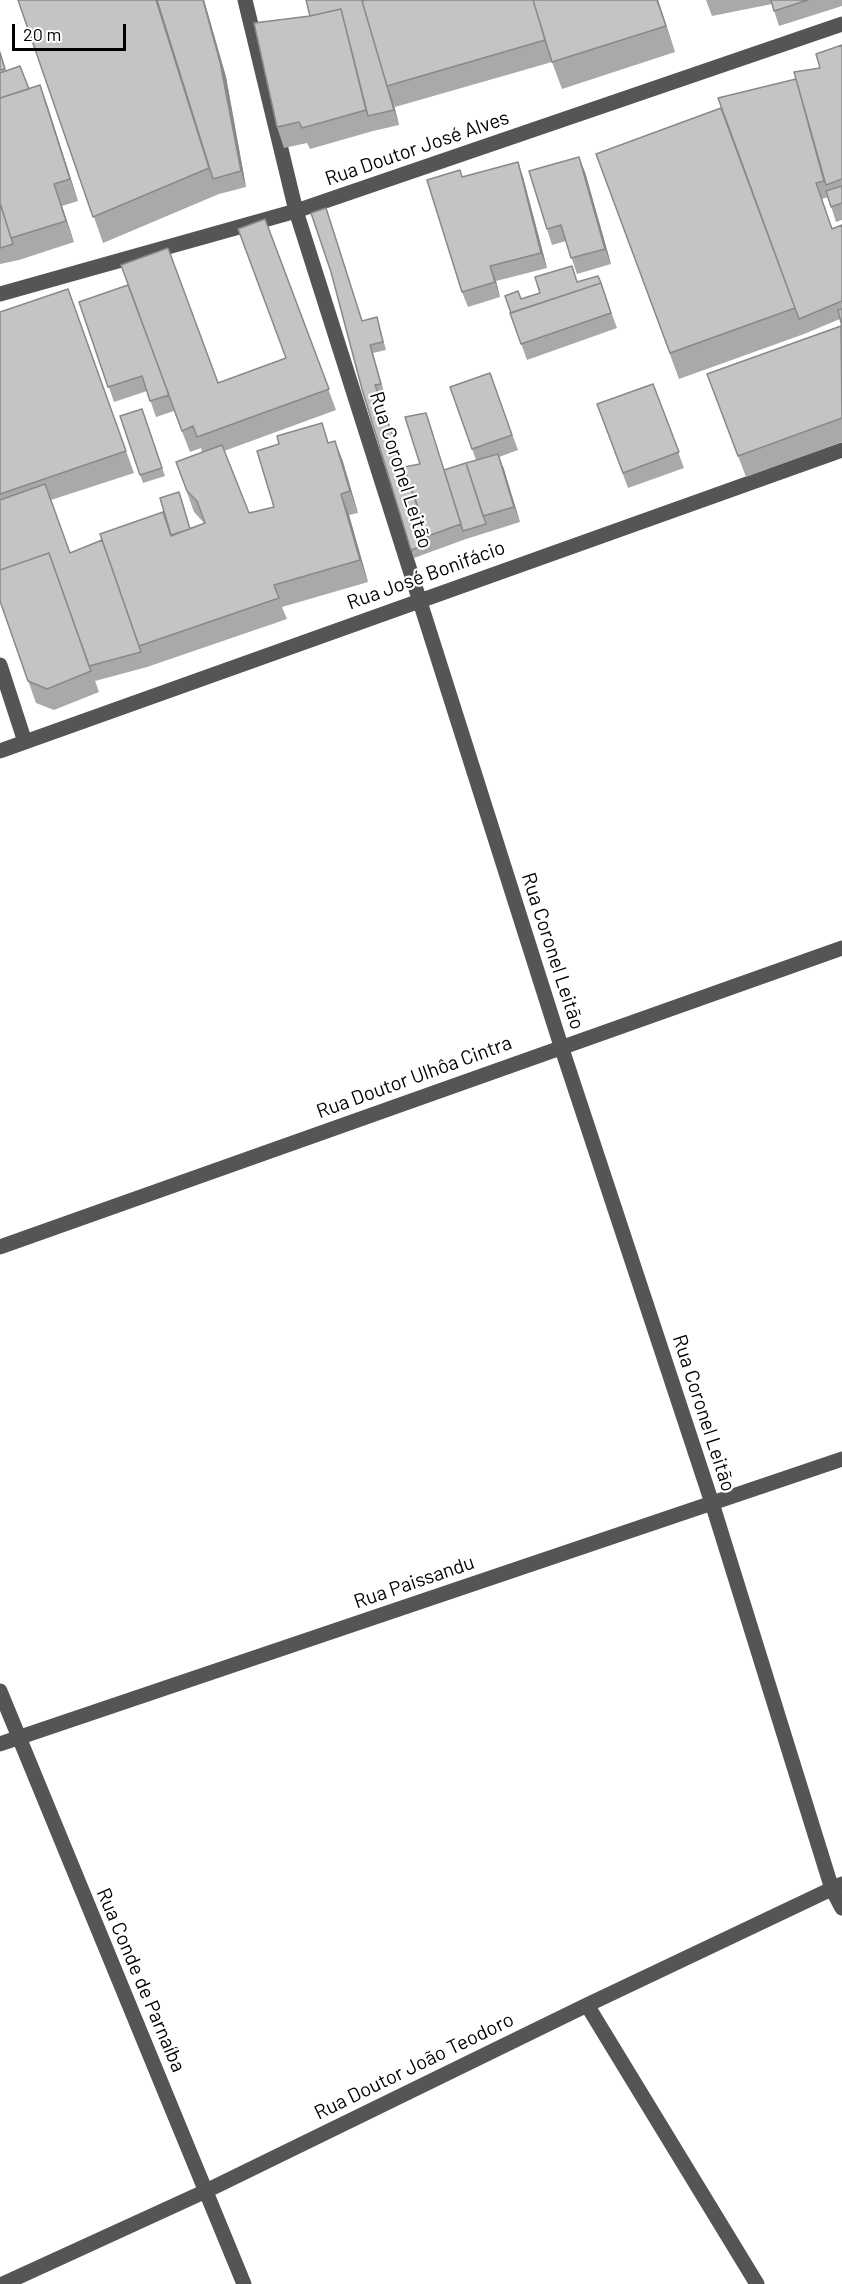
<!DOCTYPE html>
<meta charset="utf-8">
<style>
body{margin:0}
#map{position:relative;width:842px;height:2284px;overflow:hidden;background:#fff;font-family:Barlow,sans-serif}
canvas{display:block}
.scale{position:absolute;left:12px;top:24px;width:114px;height:27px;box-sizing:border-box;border:3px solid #000;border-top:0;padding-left:8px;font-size:18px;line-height:21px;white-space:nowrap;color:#000;-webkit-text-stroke:4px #fff;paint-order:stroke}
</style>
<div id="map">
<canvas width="842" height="2284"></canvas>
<div class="scale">20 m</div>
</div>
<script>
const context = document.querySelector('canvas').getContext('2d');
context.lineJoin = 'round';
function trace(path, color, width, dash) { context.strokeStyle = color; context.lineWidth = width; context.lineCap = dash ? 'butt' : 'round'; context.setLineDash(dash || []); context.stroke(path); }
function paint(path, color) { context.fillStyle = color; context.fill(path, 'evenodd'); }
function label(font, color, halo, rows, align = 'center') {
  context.font = font + ' Barlow,sans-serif'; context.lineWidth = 4.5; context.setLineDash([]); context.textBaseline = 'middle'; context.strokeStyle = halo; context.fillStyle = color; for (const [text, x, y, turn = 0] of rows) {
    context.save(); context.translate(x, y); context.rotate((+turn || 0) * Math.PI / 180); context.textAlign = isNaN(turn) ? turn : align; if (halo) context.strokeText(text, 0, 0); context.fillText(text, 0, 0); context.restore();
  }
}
trace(new Path2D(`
 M 245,0 L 296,211 L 561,1046 L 712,1503 L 832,1889 L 842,1908
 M 0,294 L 296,211 L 842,24
 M 0,665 L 25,742
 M 0,751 L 842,450
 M 0,1247 L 842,948
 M 0,1691 L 244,2284
 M 0,1744 L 842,1459
 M 587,2005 L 757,2284
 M 3,2284 L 206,2191 L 587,2005 L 842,1884`), '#555', 15);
paint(new Path2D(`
 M 18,0 L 204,0 L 226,77 L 246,187 L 219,194 L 103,243 Z
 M 658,0 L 675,52 L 562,89 L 552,62 L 395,107 L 393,101 L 399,125 L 373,131 L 310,149 L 307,143 L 284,148 L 277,127 L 310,16 Z
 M 706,0 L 842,0 L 842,6 L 779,26 L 772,4 L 712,16 Z
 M 842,45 L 842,220 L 836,222 L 828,197 L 822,199 L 832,228 L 842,225 L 842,327 L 840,319 L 804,334 L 679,379 L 596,154 L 721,108 L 796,79 L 820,68 Z
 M 0,50 L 6,71 L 29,89 L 40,85 L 78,201 L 62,206 L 74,242 L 19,260 L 0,264 Z
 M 585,172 L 611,264 L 577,274 L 566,241 L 552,245 L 547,229 Z
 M 462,177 L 523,177 L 547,268 L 496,281 L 500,297 L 468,307 L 462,292 Z
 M 265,219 L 336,410 L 224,451 L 249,513 L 274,507 L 329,443 L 335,441 L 343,462 L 358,513 L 349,515 L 368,582 L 282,607 L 287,619 L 147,667 L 95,681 L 93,675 L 99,692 L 54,710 L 36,703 L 0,601 L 0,312 L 68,289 L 134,473 L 51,500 L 70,553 L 102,540 L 163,512 L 170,529 L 182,500 L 190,528 L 204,523 L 194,512 L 176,462 L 202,452 L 201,448 L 190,452 L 174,411 L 156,417 L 147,391 L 114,402 L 79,302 L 218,383 L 286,358 Z
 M 578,282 L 606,298 L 617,328 L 527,360 L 510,313 Z
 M 377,317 L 386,350 L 373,353 L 384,392 L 378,393 L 418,507 L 420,464 L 426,413 L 444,470 L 476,493 L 476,460 L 450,387 L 490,373 L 518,450 L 499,457 L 520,522 L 466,539 L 433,551 L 433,550 L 433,551 L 414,558 L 362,389 L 362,321 Z
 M 842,328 L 842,442 L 746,477 L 707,374 Z
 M 653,384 L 684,468 L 628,488 L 597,404 Z
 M 142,409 L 165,476 L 143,483 L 120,416 Z`), '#a9a9a9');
paint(new Path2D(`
 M 203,0 L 204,0 L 226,77 L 246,187 L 241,171 Z
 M 657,0 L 658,0 L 675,52 Z
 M 40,85 L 48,107 L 78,201 L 70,179 Z
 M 387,86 L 393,101 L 399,125 L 394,110 Z
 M 579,157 L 585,172 L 611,264 L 605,249 Z
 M 518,162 L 523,177 L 547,268 L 541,253 Z
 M 54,184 L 62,206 L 74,242 L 66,221 Z
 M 490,266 L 496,281 L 500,297 L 495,282 Z
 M 335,441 L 343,462 L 358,513 L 350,491 Z
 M 498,454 L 504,469 L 520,522 L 514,507 Z
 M 341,494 L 349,515 L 368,582 L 360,560 Z`), '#898989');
const building = new Path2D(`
 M 18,0 L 156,0 L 209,168 L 93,217 Z
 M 157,0 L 203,0 L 220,62 L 241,171 L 213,179 Z
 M 306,0 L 363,0 L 362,1 L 394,110 L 368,116 L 341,9 L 310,16 Z
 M 366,0 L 533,0 L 545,40 L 387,86 L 362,1 Z
 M 533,0 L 657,0 L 666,26 L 552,62 Z
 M 771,0 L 808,0 L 774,11 Z
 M 341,9 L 366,110 L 302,128 L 299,122 L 277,127 L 254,23 L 310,16 Z
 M 842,45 L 842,179 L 826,185 L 794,72 L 820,68 L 816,54 Z
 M 0,53 L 5,69 L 0,70 Z
 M 20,66 L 29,89 L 0,98 L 0,73 Z
 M 796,79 L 824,181 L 816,183 L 832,229 L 842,225 L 842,301 L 799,319 L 718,98 Z
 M 40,85 L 70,179 L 54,184 L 66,221 L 11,238 L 0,203 L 0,98 Z
 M 721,108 L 795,308 L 670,353 L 596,154 Z
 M 579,157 L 605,249 L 571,258 L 561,225 L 547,229 L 529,171 Z
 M 518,162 L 541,253 L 490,266 L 495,282 L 462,292 L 427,180 L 460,170 L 462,177 Z
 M 842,186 L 842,203 L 831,207 L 826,191 Z
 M 0,203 L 13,244 L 0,248 Z
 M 326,208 L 362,321 L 377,317 L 383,342 L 370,345 L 381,384 L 375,385 L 430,543 L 411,550 L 362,389 L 331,272 L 311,213 Z
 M 265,219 L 329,389 L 197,437 L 193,426 L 182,431 L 121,265 L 168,248 L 218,383 L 286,358 L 238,229 Z
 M 572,266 L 577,282 L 598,276 L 601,283 L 511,313 L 505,296 L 518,291 L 521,299 L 540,293 L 535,277 Z
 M 601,283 L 611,313 L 521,344 L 510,313 Z
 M 128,285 L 169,395 L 150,401 L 142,376 L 108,387 L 79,302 Z
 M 68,289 L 126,451 L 0,494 L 0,312 Z
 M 842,309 L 842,327 L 838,310 Z
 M 841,326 L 842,418 L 738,456 L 707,374 Z
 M 490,373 L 512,435 L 472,449 L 450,387 Z
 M 653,384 L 679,452 L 623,473 L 597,404 Z
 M 142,409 L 162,468 L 140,475 L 120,416 Z
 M 426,413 L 461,524 L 428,536 L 404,467 L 420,464 L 405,417 Z
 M 322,423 L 328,443 L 335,441 L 350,491 L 341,494 L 360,560 L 274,585 L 279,598 L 139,646 L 100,534 L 163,512 L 171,536 L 205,523 L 197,501 L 187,491 L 176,462 L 222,445 L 249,513 L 274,507 L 257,451 L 279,444 L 277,436 Z
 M 498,454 L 514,507 L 483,516 L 466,463 Z
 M 466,463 L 486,524 L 463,531 L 444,470 Z
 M 45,484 L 70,553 L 102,540 L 141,652 L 89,666 L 49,553 L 0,570 L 0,500 Z
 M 179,492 L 190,529 L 171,535 L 160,498 Z
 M 49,553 L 91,671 L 47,689 L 28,681 L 0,601 L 0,570 Z`);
paint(building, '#c4c4c4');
trace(building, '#898989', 1.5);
label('20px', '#000', '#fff', [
 ["Rua Doutor José Alves",417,148,-19],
 ["Rua Coronel Leitão",401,470,72],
 ["Rua José Bonifácio",426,575,-20],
 ["Rua Coronel Leitão",553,951,72],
 ["Rua Doutor Ulhôa Cintra",414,1077,-20],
 ["Rua Coronel Leitão",704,1413,72],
 ["Rua Paissandu",414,1582,-19],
 ["Rua Conde de Parnaíba",141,1980,67],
 ["Rua Doutor João Teodoro",414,2066,-26]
]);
</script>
